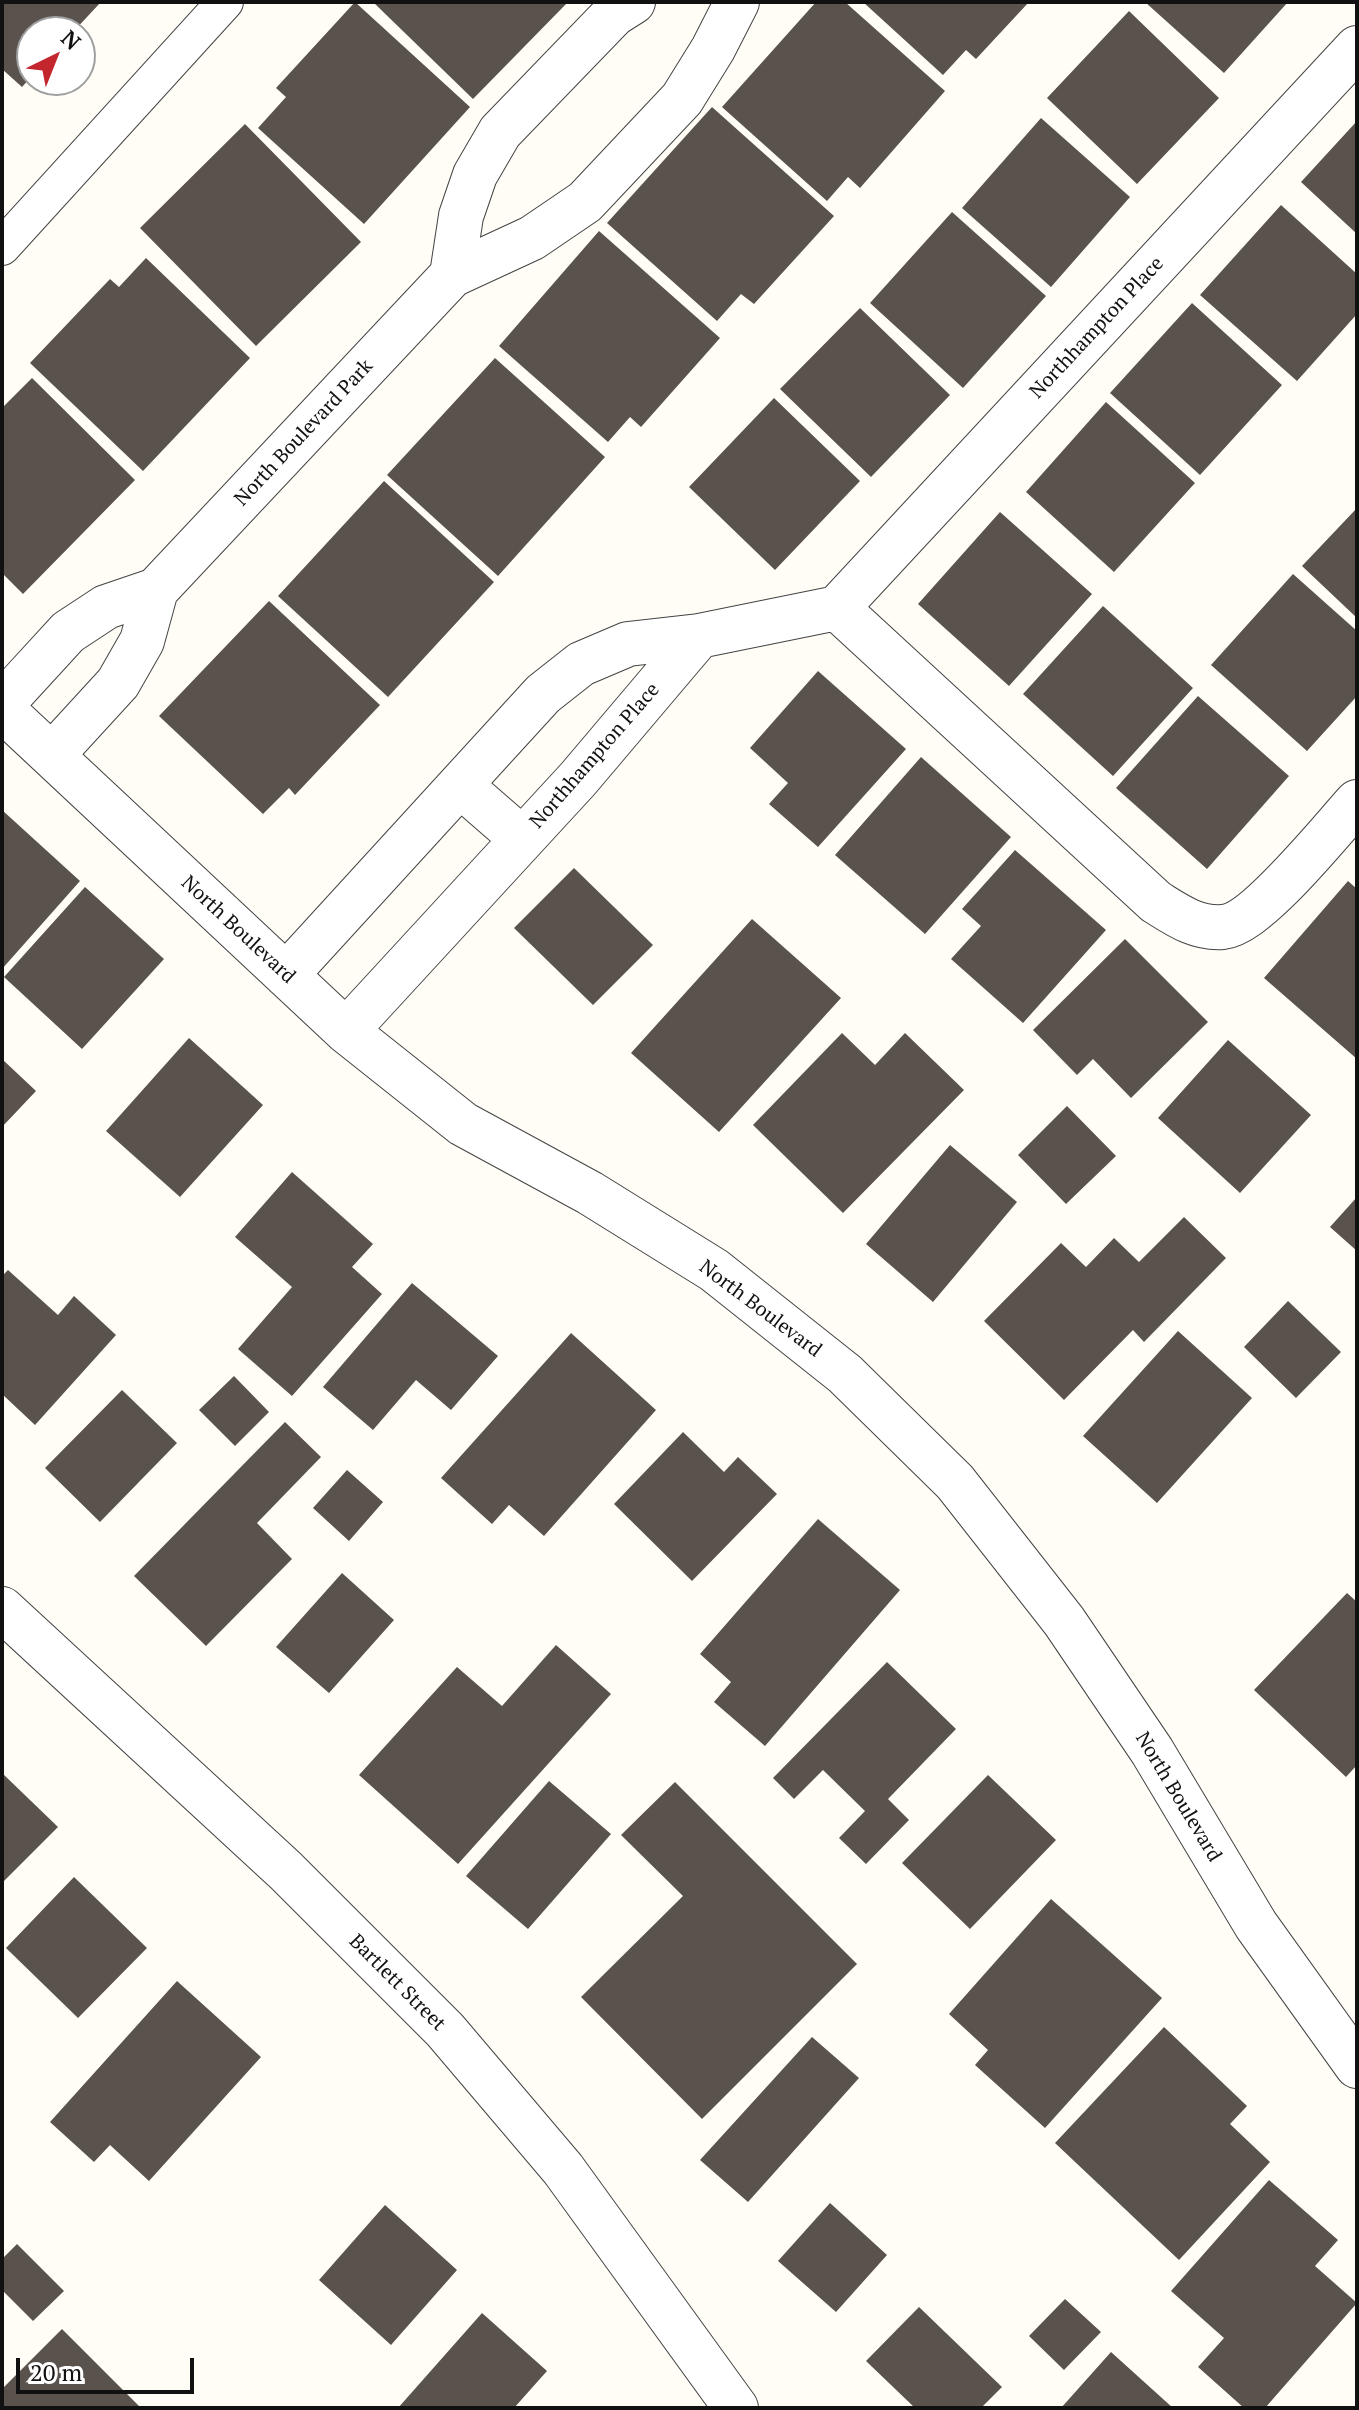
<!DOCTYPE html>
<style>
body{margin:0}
#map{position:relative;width:1359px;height:2410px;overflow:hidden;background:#fffdf5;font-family:"PT Serif",serif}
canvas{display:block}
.frame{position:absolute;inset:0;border:4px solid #111;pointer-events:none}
.north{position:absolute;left:16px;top:16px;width:80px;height:80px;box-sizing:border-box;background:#fff;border:2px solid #a0a0a0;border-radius:50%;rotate:43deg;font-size:22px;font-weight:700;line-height:32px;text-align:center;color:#111}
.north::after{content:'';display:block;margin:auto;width:28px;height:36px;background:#c4262e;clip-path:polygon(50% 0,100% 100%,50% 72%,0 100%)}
.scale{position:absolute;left:16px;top:2358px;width:178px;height:36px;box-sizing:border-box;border:4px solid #111;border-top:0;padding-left:10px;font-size:24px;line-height:28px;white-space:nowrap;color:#111;-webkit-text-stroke:6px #fff;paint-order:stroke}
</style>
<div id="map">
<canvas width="1359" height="2410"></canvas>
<div class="frame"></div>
<div class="north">N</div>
<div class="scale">20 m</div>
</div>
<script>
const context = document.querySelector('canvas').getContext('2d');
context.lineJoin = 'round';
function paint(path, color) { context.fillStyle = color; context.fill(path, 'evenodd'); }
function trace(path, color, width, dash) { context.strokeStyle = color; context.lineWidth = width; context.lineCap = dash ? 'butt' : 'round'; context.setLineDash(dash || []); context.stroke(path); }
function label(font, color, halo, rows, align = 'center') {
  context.font = font + ' "PT Serif",serif'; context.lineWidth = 8; context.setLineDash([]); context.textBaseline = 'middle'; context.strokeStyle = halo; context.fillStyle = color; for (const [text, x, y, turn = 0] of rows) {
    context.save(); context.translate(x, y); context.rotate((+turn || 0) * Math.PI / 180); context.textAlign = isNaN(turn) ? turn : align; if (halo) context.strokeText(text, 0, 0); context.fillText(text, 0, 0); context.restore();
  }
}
paint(new Path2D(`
 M 2,2 L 101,2 L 73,32 L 32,32 L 32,76 L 22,87 L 2,69 Z
 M 355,2 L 470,107 L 364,224 L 258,128 L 286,97 L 276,88 Z
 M 373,2 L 568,2 L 473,99 Z
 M 816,2 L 845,2 L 945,91 L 860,188 L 848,177 L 827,201 L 722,107 Z
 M 863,2 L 1029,2 L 976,59 L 966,50 L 943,75 Z
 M 1145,2 L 1288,2 L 1224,73 Z
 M 1129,11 L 1219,98 L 1137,184 L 1047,98 Z
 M 712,107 L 834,216 L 754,304 L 741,294 L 717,321 L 607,223 Z
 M 1041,118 L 1130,197 L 1051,287 L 962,208 Z
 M 1357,121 L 1357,234 L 1301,182 Z
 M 245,124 L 361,242 L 256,346 L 140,228 Z
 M 1281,205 L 1357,274 L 1357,314 L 1297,381 L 1200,295 Z
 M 952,212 L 1046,296 L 963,388 L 870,303 Z
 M 599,231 L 720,338 L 641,427 L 630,417 L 608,442 L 499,346 Z
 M 146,258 L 250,358 L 143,471 L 30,363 L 110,279 L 119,287 Z
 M 1192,303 L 1282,385 L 1200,475 L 1110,393 Z
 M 860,308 L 950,395 L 871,477 L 780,389 Z
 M 495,358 L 605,457 L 498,576 L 387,475 Z
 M 32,378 L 135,480 L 23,594 L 2,573 L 2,404 L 4,406 Z
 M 774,398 L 860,481 L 775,570 L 689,487 Z
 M 1106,402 L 1195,483 L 1114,572 L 1026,492 Z
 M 384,481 L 494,582 L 388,697 L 278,596 Z
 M 1357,508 L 1357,618 L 1302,566 Z
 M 1000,512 L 1092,594 L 1009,686 L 918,604 Z
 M 1293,574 L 1357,631 L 1357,696 L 1307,751 L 1211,665 Z
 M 269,601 L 380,705 L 295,795 L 289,788 L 263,814 L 159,716 Z
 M 1103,606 L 1193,688 L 1113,776 L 1023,694 Z
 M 818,671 L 906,749 L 818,847 L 769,804 L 788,783 L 750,748 Z
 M 1198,696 L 1289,776 L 1207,869 L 1116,788 Z
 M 921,757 L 1011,837 L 925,934 L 835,855 Z
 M 2,810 L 80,881 L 2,969 Z
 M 1015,850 L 1106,930 L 1023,1023 L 951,959 L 981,926 L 962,909 Z
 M 574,868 L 653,945 L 593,1005 L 514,928 Z
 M 1348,881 L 1357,889 L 1357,1059 L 1264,978 Z
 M 85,887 L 164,959 L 82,1049 L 4,977 Z
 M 752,919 L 841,998 L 719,1132 L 631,1053 Z
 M 1125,939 L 1208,1022 L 1131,1098 L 1093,1059 L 1077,1075 L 1033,1030 Z
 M 842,1033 L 875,1065 L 905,1033 L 964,1090 L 843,1213 L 753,1125 Z
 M 189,1038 L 263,1105 L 180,1197 L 106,1131 Z
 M 1228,1040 L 1311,1115 L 1240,1193 L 1158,1118 Z
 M 2,1059 L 36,1091 L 2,1127 Z
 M 1067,1106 L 1116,1156 L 1066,1204 L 1018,1155 Z
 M 950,1145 L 1017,1202 L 933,1302 L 866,1244 Z
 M 292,1172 L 373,1244 L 352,1267 L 382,1294 L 292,1396 L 238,1349 L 292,1287 L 235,1237 Z
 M 1357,1197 L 1357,1251 L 1330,1227 Z
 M 1184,1217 L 1226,1258 L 1144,1342 L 1133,1330 L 1064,1400 L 984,1321 L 1061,1243 L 1086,1267 L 1114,1238 L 1139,1262 Z
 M 8,1270 L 58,1315 L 74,1296 L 116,1335 L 35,1425 L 2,1394 L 2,1276 Z
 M 412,1283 L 498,1356 L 451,1410 L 416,1380 L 373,1430 L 323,1387 Z
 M 1288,1301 L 1341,1352 L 1296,1398 L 1244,1347 Z
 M 1178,1331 L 1252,1398 L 1157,1503 L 1083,1436 Z
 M 571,1333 L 656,1410 L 544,1536 L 509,1505 L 492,1524 L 441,1478 Z
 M 234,1376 L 269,1412 L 235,1446 L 199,1410 Z
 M 122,1390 L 177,1443 L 100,1522 L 45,1468 Z
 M 285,1422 L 321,1457 L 257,1523 L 292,1559 L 206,1646 L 134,1576 Z
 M 683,1432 L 724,1472 L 738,1457 L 777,1494 L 692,1581 L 614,1504 Z
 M 347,1470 L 383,1502 L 349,1541 L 313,1508 Z
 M 818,1519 L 900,1590 L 765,1746 L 714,1702 L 731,1682 L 700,1654 Z
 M 342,1573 L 394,1620 L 329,1693 L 276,1647 Z
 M 1347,1593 L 1357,1602 L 1357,1765 L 1346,1777 L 1254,1690 Z
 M 556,1645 L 611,1694 L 458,1864 L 359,1775 L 457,1667 L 502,1706 Z
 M 887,1662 L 956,1729 L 888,1799 L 909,1820 L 866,1864 L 839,1838 L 865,1811 L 823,1770 L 794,1799 L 773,1778 Z
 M 2,1773 L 58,1827 L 2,1883 Z
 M 988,1775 L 1056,1840 L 970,1929 L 902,1863 Z
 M 549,1781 L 611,1834 L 528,1929 L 466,1876 Z
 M 675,1782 L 857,1964 L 702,2119 L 581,1997 L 683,1896 L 621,1835 Z
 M 74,1877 L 147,1948 L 78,2018 L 6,1948 Z
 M 1051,1899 L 1162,1998 L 1045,2128 L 975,2065 L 988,2050 L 949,2014 Z
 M 177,1981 L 261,2057 L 149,2181 L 110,2145 L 94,2162 L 50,2122 Z
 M 1164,2027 L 1247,2106 L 1230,2124 L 1270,2162 L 1179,2260 L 1055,2143 Z
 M 812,2037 L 859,2078 L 748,2202 L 700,2160 Z
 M 1269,2180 L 1338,2240 L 1315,2266 L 1357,2303 L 1265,2408 L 1244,2408 L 1198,2367 L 1224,2338 L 1171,2291 Z
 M 830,2203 L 887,2255 L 836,2312 L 778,2261 Z
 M 385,2205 L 457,2270 L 391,2345 L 319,2280 Z
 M 17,2244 L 64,2291 L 33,2321 L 2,2290 L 2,2259 Z
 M 1065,2299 L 1101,2332 L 1064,2370 L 1029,2336 Z
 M 919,2307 L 1002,2387 L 981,2408 L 915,2408 L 866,2361 Z
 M 482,2313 L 547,2371 L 514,2408 L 398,2408 Z
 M 62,2329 L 141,2408 L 2,2408 L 2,2389 Z
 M 1111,2352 L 1173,2408 L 1061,2408 Z`), '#5a524d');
const service = new Path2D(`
 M 2,247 L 225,2`);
const minor = new Path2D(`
 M 452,275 L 461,216 L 475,175 L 500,132 L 614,14 L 633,2
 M 837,608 L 1156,902 C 1177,915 1196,929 1223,927 C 1257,924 1332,829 1357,802
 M 2,704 L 68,632 L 106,607 L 156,590 L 452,275 L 532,238 L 585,202 L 682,99 L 713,49 L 737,2
 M 2,709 L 346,1031 L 463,1124 L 590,1193 L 714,1270 L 845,1374 L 955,1482 L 1064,1621 L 1152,1751 L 1256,1925 L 1357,2066
 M 52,755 L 118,683 L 142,641 L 156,590
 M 460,785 L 522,839
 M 286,975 L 543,694 L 581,664 L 628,644 L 699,636 L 837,608 L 1357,48
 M 346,1031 L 578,779 L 699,636
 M 2,1609 L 286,1871 L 445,2030 L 563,2169 L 736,2408`);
trace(service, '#444', 38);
trace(minor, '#444', 46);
trace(service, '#fff', 36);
trace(minor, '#fff', 44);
label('20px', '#111', '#fff', [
 ["Northhampton Place",1097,328,-47],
 ["North Boulevard Park",304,433,-47],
 ["Northhampton Place",595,756,-49],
 ["North Boulevard",238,930,43],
 ["North Boulevard",760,1309,37],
 ["North Boulevard",1178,1797,59],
 ["Bartlett Street",397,1983,45]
]);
</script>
